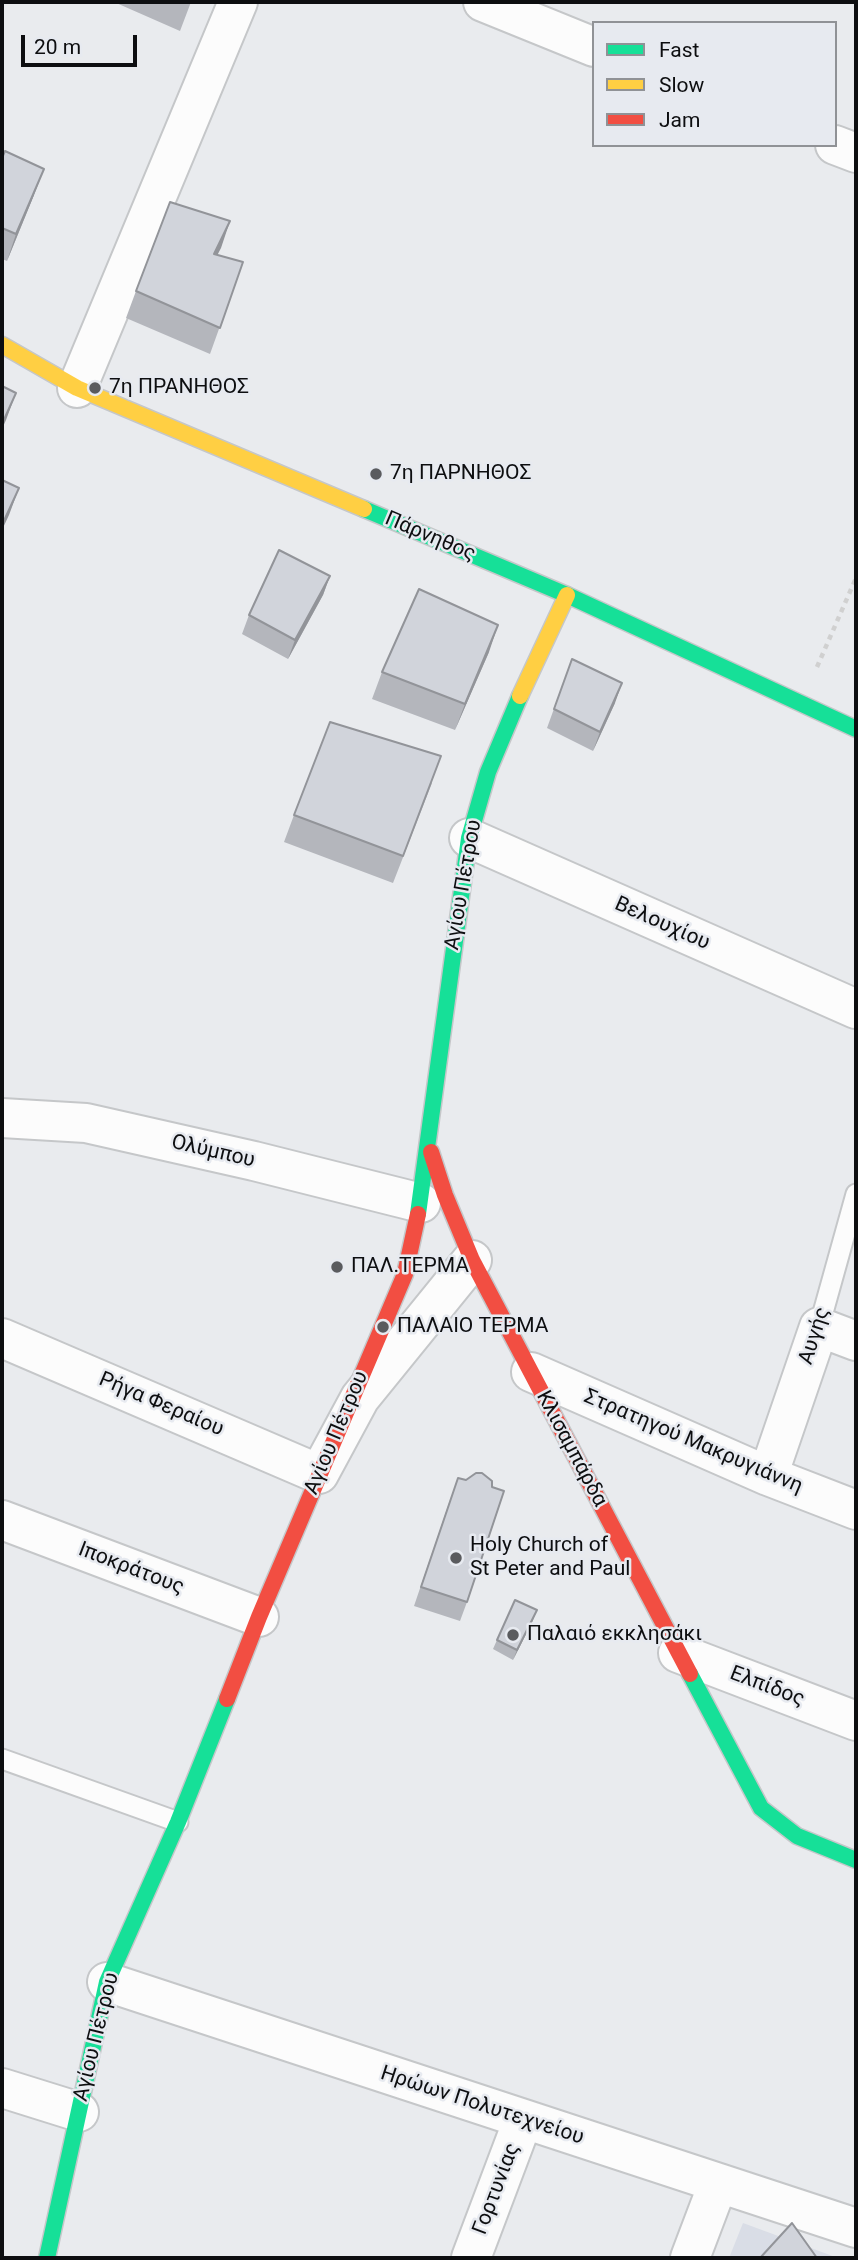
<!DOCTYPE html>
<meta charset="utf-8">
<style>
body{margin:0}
#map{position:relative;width:858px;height:2260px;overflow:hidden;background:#e9ebee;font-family:Roboto,sans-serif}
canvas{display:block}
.frame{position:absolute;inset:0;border:4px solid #0d0e10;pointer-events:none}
.legend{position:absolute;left:592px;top:21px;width:245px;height:126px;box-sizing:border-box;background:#e7eaf0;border:2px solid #909296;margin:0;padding:9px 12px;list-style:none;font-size:21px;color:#0d0e10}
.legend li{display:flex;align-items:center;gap:14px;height:35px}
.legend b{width:35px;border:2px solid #909296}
.scale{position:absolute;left:21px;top:35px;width:116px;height:32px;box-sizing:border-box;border:4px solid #0d0e10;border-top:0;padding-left:9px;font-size:21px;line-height:24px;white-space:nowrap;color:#0d0e10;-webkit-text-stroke:5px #e7eaf0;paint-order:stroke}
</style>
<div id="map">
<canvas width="858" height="2260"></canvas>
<div class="frame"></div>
<ul class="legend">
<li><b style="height:9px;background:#16e098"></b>Fast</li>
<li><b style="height:9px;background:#ffcf43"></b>Slow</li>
<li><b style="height:9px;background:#f24e42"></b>Jam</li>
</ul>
<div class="scale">20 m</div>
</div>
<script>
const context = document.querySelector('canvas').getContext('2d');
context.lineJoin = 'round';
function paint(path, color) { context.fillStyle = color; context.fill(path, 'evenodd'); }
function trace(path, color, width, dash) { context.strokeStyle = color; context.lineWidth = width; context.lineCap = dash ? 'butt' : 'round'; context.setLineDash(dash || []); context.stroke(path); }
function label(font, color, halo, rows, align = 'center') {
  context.font = font + ' Roboto,sans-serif'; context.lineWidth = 5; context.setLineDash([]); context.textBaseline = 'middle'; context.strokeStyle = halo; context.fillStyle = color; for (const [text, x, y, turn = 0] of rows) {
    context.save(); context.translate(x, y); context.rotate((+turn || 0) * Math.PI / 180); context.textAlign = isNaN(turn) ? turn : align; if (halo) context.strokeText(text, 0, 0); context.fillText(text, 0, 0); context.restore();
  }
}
paint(new Path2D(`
 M 743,2223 L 838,2258 L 729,2258 Z`), '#d9dde6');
const lane = new Path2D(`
 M 819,1327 L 856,1194
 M 2,1759 L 178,1822`);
const street = new Path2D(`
 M 483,2 L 594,47
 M 835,145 L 856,153
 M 77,388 L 238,2
 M 469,838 L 856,1009
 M 2,1118 L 86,1123 L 254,1161 L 421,1203
 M 2,1338 L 319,1474 L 360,1398 L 472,1260
 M 531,1372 L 768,1476 L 856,1510
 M 768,1476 L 819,1327 L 856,1341
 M 2,1520 L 259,1617
 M 678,1653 L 856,1721
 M 107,1982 L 856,2228
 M 2,2088 L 79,2112
 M 471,2258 L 523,2120
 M 690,2258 L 718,2184`);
const fast = new Path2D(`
 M 364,509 L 567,595 L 856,729
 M 418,1214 L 469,838 L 488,772 L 520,696
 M 690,1674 L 761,1808 L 797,1836 L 856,1860
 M 47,2258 L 107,1982 L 178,1822 L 227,1699`);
const slow = new Path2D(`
 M 2,345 L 77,388 L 364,509
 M 520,696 L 567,595`);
const jam = new Path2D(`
 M 431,1152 L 445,1195 L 472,1260 L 690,1674
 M 227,1699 L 259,1617 L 405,1274 L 418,1214`);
trace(lane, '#c5c7c9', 23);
trace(street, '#c5c7c9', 42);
trace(fast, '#c5c7c9', 19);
trace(slow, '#c5c7c9', 19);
trace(jam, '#c5c7c9', 19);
trace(new Path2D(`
 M 817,667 L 856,578`), '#d0d0d0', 4.5, [5, 5]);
trace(lane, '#fcfcfc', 19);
trace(street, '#fcfcfc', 38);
trace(fast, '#16e098', 16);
trace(slow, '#ffcf43', 16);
trace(jam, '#f24e42', 16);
paint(new Path2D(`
 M 114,2 L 191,2 L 180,31 Z
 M 2,158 L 34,195 L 7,261 L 2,259 Z
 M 230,221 L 217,255 L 243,262 L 210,354 L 126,318 L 136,291 Z
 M 330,576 L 323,595 L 288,659 L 242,634 L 249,615 Z
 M 489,652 L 455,730 L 372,699 L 382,672 Z
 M 572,659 L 615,703 L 593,751 L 547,728 Z
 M 432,783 L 393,883 L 284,842 L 294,815 Z
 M 451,1497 L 467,1602 L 460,1621 L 414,1606 Z
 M 533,1620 L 513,1660 L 493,1649 L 497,1640 Z`), '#b4b6bc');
paint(new Path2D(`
 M 44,169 L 34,195 L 7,261 L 16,234 Z
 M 230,221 L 221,248 L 204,281 L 214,254 Z
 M 16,393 L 6,420 L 2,429 L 2,424 Z
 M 19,488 L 9,515 L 2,530 L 2,525 Z
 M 330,576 L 323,595 L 288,659 L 295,640 Z
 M 498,625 L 489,652 L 455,730 L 465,704 Z
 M 622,683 L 615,703 L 593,751 L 600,732 Z
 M 537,1610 L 533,1620 L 513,1660 L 517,1650 Z`), '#929499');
const building = new Path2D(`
 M 5,151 L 44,169 L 16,234 L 2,228 L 2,158 Z
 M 170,202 L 230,221 L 214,254 L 243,262 L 220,328 L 136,291 Z
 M 2,386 L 16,393 L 2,424 Z
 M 2,480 L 19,488 L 2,525 Z
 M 279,550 L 330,576 L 295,640 L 249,615 Z
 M 419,589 L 498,625 L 465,704 L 382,672 Z
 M 572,659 L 622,683 L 600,732 L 554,709 Z
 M 330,722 L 441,756 L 403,856 L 294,815 Z
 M 476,1473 L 482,1473 L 492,1481 L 492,1487 L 504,1491 L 467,1602 L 421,1587 L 458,1478 L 466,1480 Z
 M 515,1600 L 537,1610 L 517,1650 L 497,1640 Z
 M 792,2223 L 817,2258 L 760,2258 Z`);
paint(building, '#d1d4db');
trace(building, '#929499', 2);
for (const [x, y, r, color] of [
 [95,388,7,"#5a5b5e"],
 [376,474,7,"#5a5b5e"],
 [337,1267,7,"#5a5b5e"],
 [383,1327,7,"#5a5b5e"],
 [456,1558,7,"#5a5b5e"],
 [513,1635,7,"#5a5b5e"]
]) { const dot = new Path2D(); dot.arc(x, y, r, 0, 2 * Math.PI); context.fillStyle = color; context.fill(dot); trace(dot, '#e7eaf0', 2.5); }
label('21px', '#0d0e10', '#e7eaf0', [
 ["7η ΠΡΑΝΗΘΟΣ",109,388],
 ["7η ΠΑΡΝΗΘΟΣ",390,474],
 ["ΠΑΛ.ΤΕΡΜΑ",351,1267],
 ["ΠΑΛΑΙΟ ΤΕΡΜΑ",397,1327],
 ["Holy Church of",470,1546],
 ["St Peter and Paul",470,1570],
 ["Παλαιό εκκλησάκι",527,1635]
], 'left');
label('21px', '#0d0e10', '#e7eaf0', [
 ["Πάρνηθος",430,537,23],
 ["Αγίου Πέτρου",464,885,-80],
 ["Βελουχίου",662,924,24],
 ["Ολύμπου",213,1152,13],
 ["Αυγής",815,1336,-72],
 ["Ρήγα Φεραίου",161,1405,23],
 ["Αγίου Πέτρου",337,1433,-67],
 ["Στρατηγού Μακρυγιάννη",693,1442,23],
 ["Κλισαμπάρδα",571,1449,62],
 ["Ιποκράτους",131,1569,21],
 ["Ελπίδος",767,1687,21],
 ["Αγίου Πέτρου",97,2037,-76],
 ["Ηρώων Πολυτεχνείου",482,2106,18],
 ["Γορτυνίας",497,2189,-69]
]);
</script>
